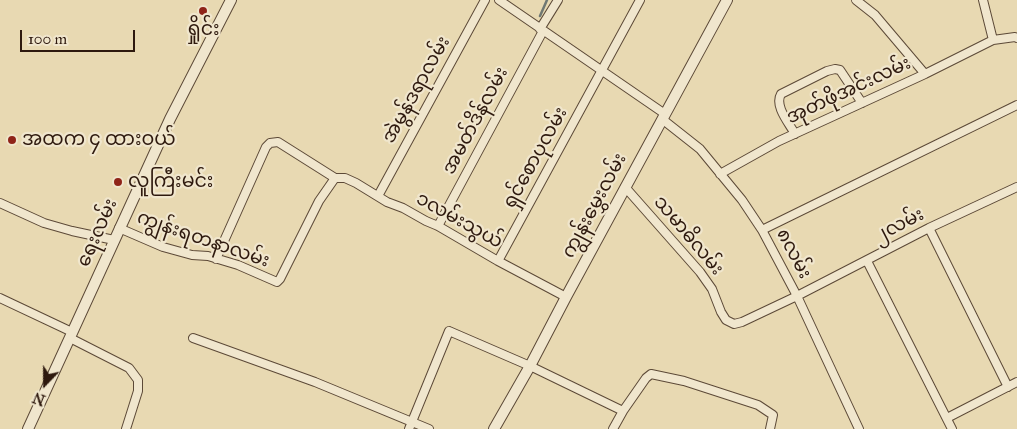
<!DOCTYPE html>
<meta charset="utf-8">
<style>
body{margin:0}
#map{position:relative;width:1017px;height:429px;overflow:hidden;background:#e8d9b2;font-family:"IM FELL Great Primer",serif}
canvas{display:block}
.north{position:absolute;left:20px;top:359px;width:50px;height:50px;-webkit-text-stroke:4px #f0e6cd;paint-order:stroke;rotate:202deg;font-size:14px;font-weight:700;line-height:20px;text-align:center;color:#2e190e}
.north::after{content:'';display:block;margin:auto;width:18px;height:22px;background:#2e190e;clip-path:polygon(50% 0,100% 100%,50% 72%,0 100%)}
.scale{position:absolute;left:20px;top:30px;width:115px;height:22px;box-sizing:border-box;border:2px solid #2e190e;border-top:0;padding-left:6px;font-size:15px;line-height:18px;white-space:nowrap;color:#2e190e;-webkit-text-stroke:4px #f0e6cd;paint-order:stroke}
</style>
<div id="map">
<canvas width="1017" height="429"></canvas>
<div class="north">N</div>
<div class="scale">100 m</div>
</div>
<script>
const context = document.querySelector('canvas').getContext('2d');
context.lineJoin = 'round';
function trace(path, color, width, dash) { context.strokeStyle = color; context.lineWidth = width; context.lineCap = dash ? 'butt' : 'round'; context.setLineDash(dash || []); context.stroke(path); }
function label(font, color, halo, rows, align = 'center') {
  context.font = font + ' "IM FELL Great Primer","Noto Sans Myanmar",serif'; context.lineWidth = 4.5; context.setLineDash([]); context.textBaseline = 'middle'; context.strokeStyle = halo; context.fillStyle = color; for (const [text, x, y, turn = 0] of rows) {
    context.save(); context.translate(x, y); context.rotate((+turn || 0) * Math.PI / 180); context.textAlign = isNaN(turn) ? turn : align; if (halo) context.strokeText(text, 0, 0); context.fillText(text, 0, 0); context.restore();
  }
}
trace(new Path2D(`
 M 540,16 L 547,0`), '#6f7873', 2.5);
const minor = new Path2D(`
 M 499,0 L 665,114
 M 856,0 L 875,15 L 925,74
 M 983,0 L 993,40
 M 540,29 L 558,0
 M 662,119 L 700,149 L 742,200 L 762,230 L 797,296 L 859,429
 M 795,134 C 789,123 774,106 781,94 L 827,71 L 835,69 L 840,70 L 862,103
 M 720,174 L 779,141 L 925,74 L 993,40 L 1015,37 L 1017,38
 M 625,187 L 700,272 L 712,289 L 721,312 L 726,320 L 734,324 L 742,322 L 797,296 L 929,228 L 1017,187
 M 378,196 L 485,0
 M 0,203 L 44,223 L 72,231 L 114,240
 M 438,226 L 543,31
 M 119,228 L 163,247 L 192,255 L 208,256 L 238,265 L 277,282 L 280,279 L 319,201 L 335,178
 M 929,228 L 1008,387
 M 762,230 L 1017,105
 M 216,259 L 266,147 L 270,143 L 278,142 L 335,178 L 345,178 L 356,183 L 387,202 L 403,208 L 426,221 L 438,226 L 498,261 L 566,297
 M 498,261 L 640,0
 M 867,261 L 952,429
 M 0,298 L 72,332
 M 70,338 L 129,368 L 138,380 L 138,391 L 126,429
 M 193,338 L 315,382 L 429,429
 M 947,418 L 1017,382
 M 409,429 L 449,331 L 530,366 L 623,411
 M 613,429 L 623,411 L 646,378 L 651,374 L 684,381 L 758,405 L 773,415 L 770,429`);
const tertiary = new Path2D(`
 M 28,429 L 170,119 L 231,0
 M 494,429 L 530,366 L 566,297 L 727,0`);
trace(minor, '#5c4937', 10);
trace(tertiary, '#5c4937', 12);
trace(minor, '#f0e6cd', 8);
trace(tertiary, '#f0e6cd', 10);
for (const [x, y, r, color] of [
 [203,11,5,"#8f2418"],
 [12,140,5,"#8f2418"],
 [118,182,5,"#8f2418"]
]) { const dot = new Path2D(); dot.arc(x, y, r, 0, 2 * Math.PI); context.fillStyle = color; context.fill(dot); trace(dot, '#f0e6cd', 2); }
label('19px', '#2e190e', '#f0e6cd', [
 ["ရှိုင်း",203,30,"center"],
 ["အထက ၄ ထားဝယ်",22,140],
 ["လူကြီးမင်း",128,182]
], 'left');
label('19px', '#2e190e', '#f0e6cd', [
 ["အဲမွန်ဒရာလမ်း",417,90,-61],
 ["အုတ်ဖိုအင်းလမ်း",849,91,-25],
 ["အမတ်ဒိန်လမ်း",476,121,-62],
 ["ရှင်စောပုလမ်း",536,158,-61],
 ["ကျွန်းမွှေးလမ်း",595,206,-62],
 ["၁လမ်းသွယ်",459,221,29],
 ["၂လမ်း",899,226,-27],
 ["ရေးလမ်း",98,233,-66],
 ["သမာဓိလမ်း",688,236,50],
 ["ကျွန်းရတနာလမ်း",203,240,19],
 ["၈လမ်း",793,254,62]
]);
</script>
